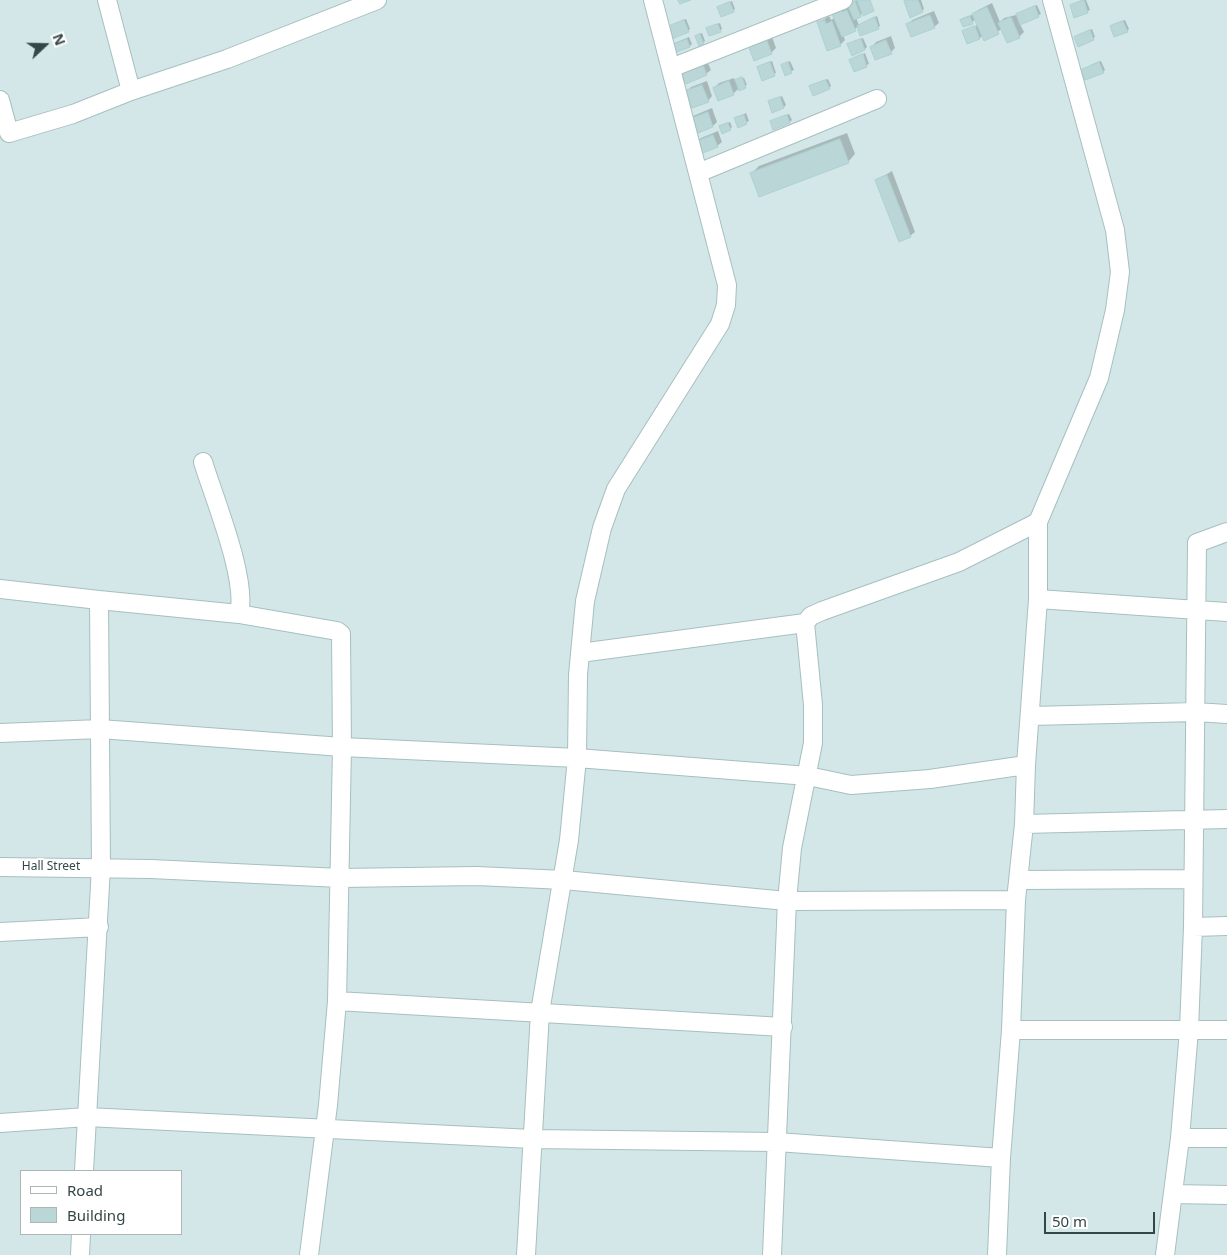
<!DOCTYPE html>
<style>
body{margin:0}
#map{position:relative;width:1227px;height:1255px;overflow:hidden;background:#e5f3f4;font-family:"Noto Sans",sans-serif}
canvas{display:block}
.legend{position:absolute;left:20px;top:1170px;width:162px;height:65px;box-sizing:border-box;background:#fff;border:1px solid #aeb5b5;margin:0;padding:6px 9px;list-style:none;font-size:15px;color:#344747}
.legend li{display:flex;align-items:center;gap:10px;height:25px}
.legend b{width:25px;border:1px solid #aeb5b5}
.north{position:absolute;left:20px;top:20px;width:50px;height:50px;-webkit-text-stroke:4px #fff;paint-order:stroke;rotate:69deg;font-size:14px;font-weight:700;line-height:20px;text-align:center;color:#344747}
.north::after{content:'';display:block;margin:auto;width:18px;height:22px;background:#344747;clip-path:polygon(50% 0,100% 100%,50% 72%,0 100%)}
.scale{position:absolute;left:1044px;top:1212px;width:111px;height:22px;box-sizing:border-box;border:2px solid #344747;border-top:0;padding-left:6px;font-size:15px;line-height:18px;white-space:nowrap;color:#344747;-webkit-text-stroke:4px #fff;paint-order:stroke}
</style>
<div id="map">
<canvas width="1227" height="1255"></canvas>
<ul class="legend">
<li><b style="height:6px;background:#fff"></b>Road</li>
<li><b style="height:14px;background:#bad6d6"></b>Building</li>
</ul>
<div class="north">N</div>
<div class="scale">50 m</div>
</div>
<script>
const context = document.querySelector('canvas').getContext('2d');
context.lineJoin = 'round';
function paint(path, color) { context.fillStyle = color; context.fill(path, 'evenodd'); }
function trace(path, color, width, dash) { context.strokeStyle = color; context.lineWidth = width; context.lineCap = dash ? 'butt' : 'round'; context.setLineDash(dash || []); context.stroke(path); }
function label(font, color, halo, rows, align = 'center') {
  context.font = font + ' "Noto Sans",sans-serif'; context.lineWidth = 4; context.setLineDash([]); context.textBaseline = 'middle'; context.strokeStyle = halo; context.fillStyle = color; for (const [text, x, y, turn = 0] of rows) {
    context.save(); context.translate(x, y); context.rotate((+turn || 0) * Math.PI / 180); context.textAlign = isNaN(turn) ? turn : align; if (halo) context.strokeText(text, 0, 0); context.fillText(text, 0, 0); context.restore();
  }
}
paint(new Path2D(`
 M 0,0 L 1227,0 L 1227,1255 L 0,1255 ZM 21,1171 L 181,1171 L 181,1234 L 21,1234 Z`), '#d3e7e8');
paint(new Path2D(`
 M 857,0 L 868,0 L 863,13 L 856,18 L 859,25 L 877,16 L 880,26 L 878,28 L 858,27 L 843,35 L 845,40 L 840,45 L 818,23 L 829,16 L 831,20 L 835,18 L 834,14 L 838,9 L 850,7 L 851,2 Z
 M 907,0 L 921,0 L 924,9 L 922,11 L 905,2 Z
 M 1082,0 L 1086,0 L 1090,10 L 1075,16 L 1071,6 Z
 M 732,1 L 735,9 L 733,11 L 721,6 Z
 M 992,3 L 1000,22 L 1004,18 L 1016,15 L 1037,5 L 1041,14 L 1020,24 L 1024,32 L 1019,37 L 1002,29 L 984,39 L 983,35 L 980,38 L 964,32 L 978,25 L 976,19 L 972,22 L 961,20 L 963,18 L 972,15 L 978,10 Z
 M 934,11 L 939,23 L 934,27 L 908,25 L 912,20 Z
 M 686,19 L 690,29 L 688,31 L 668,27 Z
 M 1125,20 L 1129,29 L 1127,31 L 1111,26 Z
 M 720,23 L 722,29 L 720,31 L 708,28 Z
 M 1092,29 L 1095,37 L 1093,39 L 1075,37 Z
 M 702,33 L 705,41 L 703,43 L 699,34 Z
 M 771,34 L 776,48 L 771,53 L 750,45 Z
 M 891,36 L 895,48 L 891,52 L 872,47 L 876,42 Z
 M 689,37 L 692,44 L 690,46 L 675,51 L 673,45 L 675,43 Z
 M 863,38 L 867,47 L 865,49 L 851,43 Z
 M 865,53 L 869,64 L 855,70 L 851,60 Z
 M 707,61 L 711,70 L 706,74 L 683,73 Z
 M 772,61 L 776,73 L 774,74 L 758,67 Z
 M 790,61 L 794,70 L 785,74 L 784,64 Z
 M 1101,61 L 1105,70 L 1103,72 L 1082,70 Z
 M 734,78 L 735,81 L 744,78 L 747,85 L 739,88 L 733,94 L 714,88 L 719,83 Z
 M 828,79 L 831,86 L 829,88 L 813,85 Z
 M 707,81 L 712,96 L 708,101 L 686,92 L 691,87 Z
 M 782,96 L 786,105 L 784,107 L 769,102 Z
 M 712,108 L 717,122 L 713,126 L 689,120 L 693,116 Z
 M 746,113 L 749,121 L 739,126 L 736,118 Z
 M 789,114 L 792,120 L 790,122 L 771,122 Z
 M 730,122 L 732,127 L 730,129 L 720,126 Z
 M 718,131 L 722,142 L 717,146 L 697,142 L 701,138 Z
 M 847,133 L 855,154 L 848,162 L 751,174 L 759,166 Z
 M 892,171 L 915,232 L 910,236 L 877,180 Z`), '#0003');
const building = new Path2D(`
 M 678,0 L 691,0 L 680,4 Z
 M 857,0 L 870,0 L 874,11 L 863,16 Z
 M 907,0 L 918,0 L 923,12 L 910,18 L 904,1 Z
 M 1084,0 L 1088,13 L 1074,18 L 1070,5 Z
 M 855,1 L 861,17 L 854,20 L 847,4 Z
 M 730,2 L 734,12 L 721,17 L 717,7 Z
 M 1035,6 L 1039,17 L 1020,25 L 1016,14 Z
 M 987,7 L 999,34 L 984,41 L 972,14 Z
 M 841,10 L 842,12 L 847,10 L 856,31 L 842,37 L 832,14 Z
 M 930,15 L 935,28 L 911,37 L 906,24 Z
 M 970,16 L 973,24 L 963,27 L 960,20 Z
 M 875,17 L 879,29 L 860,36 L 857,26 Z
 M 1011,17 L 1020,38 L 1007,43 L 998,23 Z
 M 684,20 L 689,32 L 672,39 L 667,27 Z
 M 825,20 L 826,24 L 832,21 L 841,46 L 827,51 L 817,22 Z
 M 1123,21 L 1128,32 L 1114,37 L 1110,26 Z
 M 718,24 L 721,32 L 709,36 L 706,28 Z
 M 975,26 L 980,39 L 967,44 L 962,31 Z
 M 1090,30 L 1094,40 L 1078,47 L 1074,37 Z
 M 700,34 L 704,44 L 699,46 L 695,36 Z
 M 766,38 L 772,54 L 754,61 L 748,45 Z
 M 687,39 L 690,47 L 674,53 L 671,45 Z
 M 861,39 L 865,50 L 852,56 L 847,44 Z
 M 886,40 L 892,54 L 875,60 L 870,47 Z
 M 863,54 L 867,67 L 854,72 L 849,60 Z
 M 770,62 L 775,76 L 762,81 L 757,67 Z
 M 788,62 L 792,73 L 785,76 L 781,65 Z
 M 1099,62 L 1104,73 L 1085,80 L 1081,70 Z
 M 703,65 L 707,75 L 686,84 L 681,73 Z
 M 742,77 L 746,88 L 739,91 L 735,80 Z
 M 826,80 L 830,89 L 813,96 L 809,86 Z
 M 729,81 L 734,95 L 718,101 L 713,88 Z
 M 702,85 L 709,102 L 692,108 L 685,91 Z
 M 780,97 L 784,108 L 772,113 L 768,101 Z
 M 708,112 L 713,127 L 693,135 L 687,120 Z
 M 744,115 L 747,124 L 738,128 L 734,118 Z
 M 787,115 L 790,123 L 773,130 L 770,121 Z
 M 728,123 L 731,130 L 722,134 L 719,126 Z
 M 713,135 L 718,147 L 700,154 L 695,142 Z
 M 840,139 L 849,163 L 759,197 L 750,173 Z
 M 887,175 L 911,237 L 899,242 L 875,180 Z`);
paint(building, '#bad6d6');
trace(building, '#acd2d2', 1);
const minor = new Path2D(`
 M 107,0 L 131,91
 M 671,68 L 843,0
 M 0,100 L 9,133 L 73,114 L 131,91 L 227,59 L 377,0
 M 698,173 L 877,99
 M 203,462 C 214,498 248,580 239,614
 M 0,589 L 99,600 L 101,867 L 84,1171
 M 1038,599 L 1038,522 L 1099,378 L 1115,310 L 1120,272 L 1115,230 L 1052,0
 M 99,600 L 239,614 L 337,631 L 341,634 L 342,747 L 337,1001 L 328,1105 L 309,1255
 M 580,653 L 805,623
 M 1030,716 L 1196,712 L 1227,714
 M 0,733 L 100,729 L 342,747 L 577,758 L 808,776 L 851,785 L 930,779 L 1026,765
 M 1024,824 L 1227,819
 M 0,867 L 151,869 L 340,878 L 477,876 L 564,880 L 787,901 L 772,1255
 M 1018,880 L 1193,879
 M 1016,900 L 1024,824 L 1026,765 L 1038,599 L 1227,612
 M 1193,927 L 1227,926
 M 0,932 L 99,927
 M 337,1001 L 783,1027
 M 1011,1030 L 1016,900 L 787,901 L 792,848 L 813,743 L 813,705 L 805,623 L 811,616 L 822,611 L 959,562 L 1038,522
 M 0,1123 L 87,1117 L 532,1139 L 777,1142 L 1001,1158
 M 1180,1138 L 1227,1138
 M 1173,1194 L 1227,1195
 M 80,1255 L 81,1234
 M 526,1255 L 540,1012 L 569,840 L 577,758 L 578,675 L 585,601 L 602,528 L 616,489 L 720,324 L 726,305 L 727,285 L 653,0
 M 997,1255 L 1001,1158 L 1011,1030 L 1227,1030
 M 1165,1255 L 1180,1138 L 1189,1030 L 1193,927 L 1197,543 L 1227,532`);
trace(minor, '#a7bfc0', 20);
trace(minor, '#fff', 18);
label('12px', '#344747', '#fff', [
 ["Hall Street",51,867]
]);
</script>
